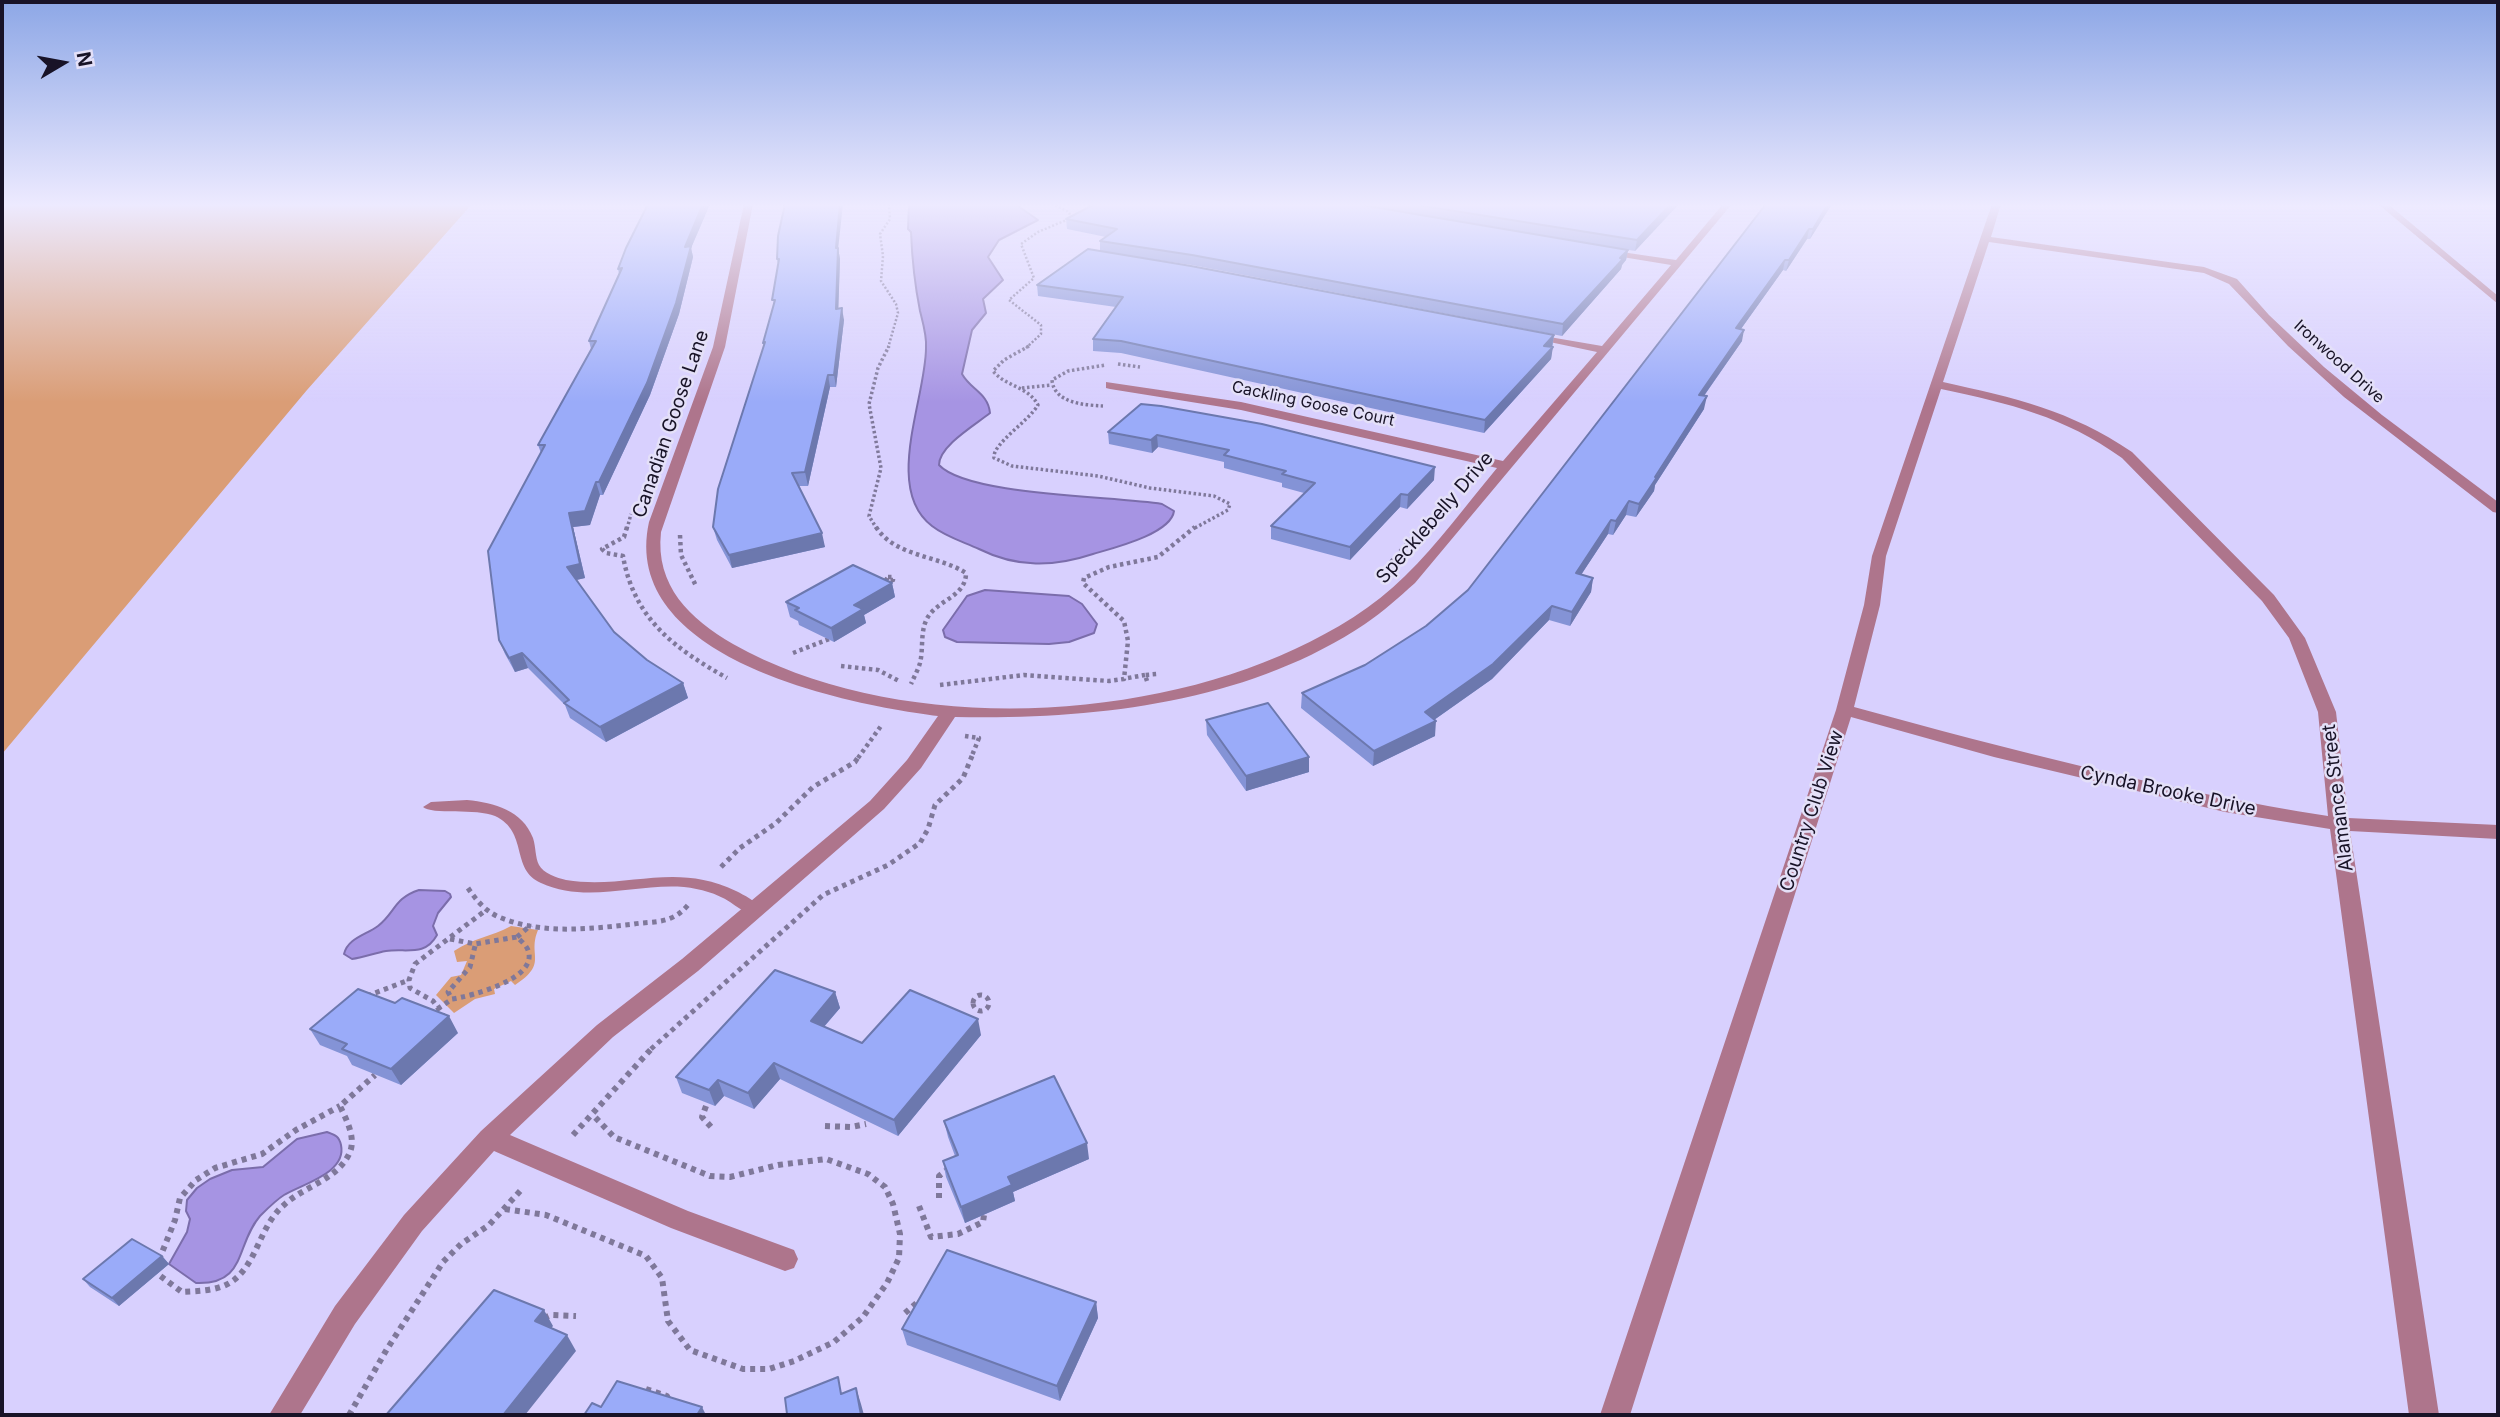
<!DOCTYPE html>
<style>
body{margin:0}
#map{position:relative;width:2500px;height:1417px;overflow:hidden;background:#d8d0fe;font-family:Inter,sans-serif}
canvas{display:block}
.frame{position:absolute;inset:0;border:4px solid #181327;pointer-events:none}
.north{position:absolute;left:28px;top:28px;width:70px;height:70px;-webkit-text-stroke:5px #e4e0f8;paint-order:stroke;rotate:80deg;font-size:19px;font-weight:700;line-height:28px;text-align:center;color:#181327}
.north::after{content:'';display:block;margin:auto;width:24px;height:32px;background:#181327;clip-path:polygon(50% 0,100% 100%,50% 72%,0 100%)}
</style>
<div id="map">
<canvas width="2500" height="1417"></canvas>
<div class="frame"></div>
<div class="north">N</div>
</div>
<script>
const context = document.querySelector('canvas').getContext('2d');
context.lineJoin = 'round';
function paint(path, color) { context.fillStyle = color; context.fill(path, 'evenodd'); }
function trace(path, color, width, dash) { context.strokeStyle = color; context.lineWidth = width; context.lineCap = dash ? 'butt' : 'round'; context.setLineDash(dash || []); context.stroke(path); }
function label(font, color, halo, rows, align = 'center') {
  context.font = font + ' Inter,sans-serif'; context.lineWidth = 5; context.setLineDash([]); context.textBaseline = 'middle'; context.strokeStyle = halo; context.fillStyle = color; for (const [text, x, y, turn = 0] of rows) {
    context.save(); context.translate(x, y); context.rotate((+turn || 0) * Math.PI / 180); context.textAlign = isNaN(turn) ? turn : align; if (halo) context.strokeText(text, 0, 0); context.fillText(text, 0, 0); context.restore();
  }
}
paint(new Path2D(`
 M 2,204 L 472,204 L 307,390 L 2,754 Z
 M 511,926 L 538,930 C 527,956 549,963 515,985 L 511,981 L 494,989 L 495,994 L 475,999 L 454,1013 L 436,995 L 451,977 L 461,975 L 467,961 L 457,962 L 454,951 C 473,938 491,937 511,926 Z`), '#da9d76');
const water = new Path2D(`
 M 909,204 L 1018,204 L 1018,206 L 1038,220 L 999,240 L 988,257 L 1003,280 L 983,299 L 986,313 L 972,330 L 962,374 C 971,390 988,393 990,413 C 975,425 939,446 939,465 C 968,496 1114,496 1162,504 L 1174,511 C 1171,534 1113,548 1093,554 C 1054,567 1017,568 979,549 C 964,542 946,537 932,526 C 883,489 926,398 926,348 C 927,336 923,323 920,311 C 915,286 912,258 911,232 L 908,229 Z
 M 985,590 L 1069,596 L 1082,604 L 1097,624 L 1094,633 L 1069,642 L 1049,644 L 957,642 L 945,637 L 943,630 L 967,596 Z
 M 419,890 L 445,891 L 450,894 L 451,897 L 438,913 L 433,926 L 437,935 C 425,957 406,948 386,951 C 375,953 364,957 352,959 L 344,954 C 348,938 366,935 378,926 C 395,913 394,898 419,890 Z
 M 327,1132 C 335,1135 339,1136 341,1145 C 347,1173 302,1184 284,1195 C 276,1200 267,1209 260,1216 C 235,1245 247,1285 196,1283 L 169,1264 L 187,1232 L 190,1219 L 186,1211 L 187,1200 L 197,1188 L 210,1179 L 232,1170 L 263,1167 L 297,1139 Z`);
paint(water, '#a694e3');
trace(water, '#7b6dab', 2);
trace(new Path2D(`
 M 888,348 L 898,313 L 896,304 L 881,281 L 883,256 L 880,234 L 890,219 L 889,204
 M 1026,348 L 1041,334 L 1041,325 L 1009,300 L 1034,278 L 1021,244 L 1038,232 L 1071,218 L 1069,212 L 1052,204`), '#7f789a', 2.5, [2, 2]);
trace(new Path2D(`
 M 1029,346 L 1004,360 L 993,371 C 1006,387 1028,386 1038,405 C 1029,421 992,444 994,458 L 1012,466 L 1098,476 L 1150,488 L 1214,496 L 1230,504 L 1228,510 L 1193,529
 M 1118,364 L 1140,367
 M 1022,388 L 1051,385
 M 1103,406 C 1084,405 1054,403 1052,380 L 1068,371 L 1106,365
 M 627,529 L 631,514
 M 877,529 L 869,516 L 881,468 L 869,404 L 878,368 L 889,346
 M 1421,529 L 1441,506`), '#7f789a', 3.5, [2.5, 2.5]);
trace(new Path2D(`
 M 627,527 L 624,537 L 602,549 L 606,553 L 623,556 C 634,619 674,648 727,678
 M 876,527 C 895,557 938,555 966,573 C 966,595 942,599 930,614 C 919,628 924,647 920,663 C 918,670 914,677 911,684
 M 680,535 L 681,555 L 696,586
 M 1391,562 L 1422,527
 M 888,577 L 893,577 L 893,580 L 886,580 Z
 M 793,653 L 829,639
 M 841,666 L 878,670 L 899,681
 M 1128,678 L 1145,675
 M 1147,681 L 1145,675 L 1157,674
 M 940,685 L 1024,675 L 1109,681 L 1124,679 L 1128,641 L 1124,621 L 1083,583 L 1084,578 L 1109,567 L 1158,557 L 1195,527
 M 965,736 L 979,738 L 971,758
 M 858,758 L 881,726`), '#7f789a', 4.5, [3.5, 3.5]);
trace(new Path2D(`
 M 721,867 L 740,848 L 776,823 L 813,787 L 855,762 L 859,756
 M 468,888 C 476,900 485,911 499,917 C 542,935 589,929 634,924 C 646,922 659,923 671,918 C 678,915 683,911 688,905
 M 517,937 L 531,925
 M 450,939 L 475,944 L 517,937 C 520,940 526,945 528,950 C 539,979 471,996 452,999 L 448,992 L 470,967 L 475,946
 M973 1003a8 8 0 1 1 16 0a8 8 0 1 1-16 0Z
 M 367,996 L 409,980
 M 430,1014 L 452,999
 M 445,1018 L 433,1001 L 410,988 L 409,980 L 415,964 L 486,910
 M 651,1049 L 823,895 L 888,865 L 920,843 L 928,829 L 935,805 L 963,778 L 972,756`), '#7f789a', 5, [4.5, 4.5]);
trace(new Path2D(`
 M 706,1106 L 702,1117 L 712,1128
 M 825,1126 L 851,1127 L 866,1124
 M 573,1135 L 653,1047
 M 939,1198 L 939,1176 L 948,1169
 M 919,1206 L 931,1237 L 958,1234 L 983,1222 L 984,1215
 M 505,1209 L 546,1215 L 646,1256 L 662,1278 L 668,1321 L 690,1350 L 743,1369 L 769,1369 L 794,1361 L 834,1342 L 863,1317 L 887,1283 L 899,1258 L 900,1234 L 893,1204 L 885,1187 L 868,1174 L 826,1159 L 778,1165 L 730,1177 L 710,1176 L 614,1137 L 592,1114
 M 159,1260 L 175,1220 L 180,1198 L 196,1180 L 215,1168 L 262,1154 L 296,1130 L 340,1106
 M 155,1268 L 159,1275 L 182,1292 C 199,1291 220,1291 234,1280 C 258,1261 260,1225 284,1205 C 304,1186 338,1180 350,1152 C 356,1137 346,1119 340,1106 L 375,1075
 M 905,1313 L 920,1300
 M 544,1318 L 551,1315 L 576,1316
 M 646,1389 L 667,1396 L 669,1401
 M 349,1415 L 387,1349 L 443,1262 L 461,1244 L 489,1225 L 521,1190`), '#7f789a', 6, [5, 5]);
paint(new Path2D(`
 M 467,800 C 495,803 522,810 533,838 C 536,847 535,857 539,865 C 543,873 557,878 566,880 C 627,890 674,861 736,891 C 744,895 756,901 761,909 L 759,913 L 753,915 C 744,912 737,907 730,902 C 716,893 701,889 684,887 C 637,883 587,904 541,883 C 510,869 529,832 495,816 C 477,808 431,815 423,807 L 431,802 Z`), '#ae758c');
paint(new Path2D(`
 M 744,204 L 753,204 L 725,347 L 661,532 C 655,586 690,619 733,644 C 891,733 1133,725 1295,649 C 1334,631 1374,607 1405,576 C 1438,544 1467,504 1497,468 L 1241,410 L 1110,389 L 1106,388 L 1106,382 L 1241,402 L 1503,461 L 1597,352 L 1526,337 L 1526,333 L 1602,346 L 1671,265 L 1604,254 L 1599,251 L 1601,249 L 1676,260 L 1723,204 L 1732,204 L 1415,583 C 1399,597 1383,612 1365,624 C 1247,703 1094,720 955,717 L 921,768 L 884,809 L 698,971 L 613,1037 L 510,1135 L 688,1211 L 794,1250 L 798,1259 L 794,1268 L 785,1271 L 671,1228 L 494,1151 L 422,1231 L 355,1324 L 300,1415 L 269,1415 L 335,1306 L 404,1215 L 481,1131 L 597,1025 L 682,959 L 870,801 L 907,760 L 938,716 C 843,704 619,658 649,522 L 713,347 Z
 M 1992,204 L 2001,204 L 1991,237 L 2204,267 L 2237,279 L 2269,315 L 2324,367 L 2382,415 L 2498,502 L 2498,513 L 2493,512 L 2344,397 L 2288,346 L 2229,284 L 2204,273 L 1989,242 L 1943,382 C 2015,398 2070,410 2132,452 L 2274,595 L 2305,638 L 2336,712 L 2348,818 L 2498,825 L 2498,839 L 2350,831 L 2439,1415 L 2409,1415 L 2330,829 L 2225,812 L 1994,757 L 1851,717 L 1630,1415 L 1600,1415 L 1836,710 L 1864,605 L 1872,556 ZM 1941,389 C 2011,404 2063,416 2122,458 L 2262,601 L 2289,638 L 2318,712 L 2328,816 C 2168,791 2011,750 1854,707 L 1880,605 L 1886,556 Z
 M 2378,204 L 2388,204 L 2498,296 L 2498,304 Z`), '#ae758c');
paint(new Path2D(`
 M 648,204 L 710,204 L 691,248 L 693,257 L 679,314 L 650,395 L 603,495 L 600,495 L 590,525 L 573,527 L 585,578 L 576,580 L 614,632 L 647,660 L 683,683 L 688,698 L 606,742 L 570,718 L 565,705 L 528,668 L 515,672 L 505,654 L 499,640 L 541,453 L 538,445 L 591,349 L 589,341 L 619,274 L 618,269 Z
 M 1095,204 L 1679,204 L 1635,251 L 1605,246 L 1628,250 L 1626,260 L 1622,265 L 1621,269 L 1562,336 L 1192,265 L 1129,256 L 1554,335 L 1551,359 L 1484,433 L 1121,353 L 1093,351 L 1093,339 L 1116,307 L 1038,296 L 1037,285 L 1100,251 L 1100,241 L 1106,237 L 1067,229 L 1066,219 Z
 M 1832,204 L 1810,239 L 1807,239 L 1786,271 L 1783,270 L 1741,329 L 1742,341 L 1704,396 L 1704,409 L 1655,485 L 1654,491 L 1636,517 L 1626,515 L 1613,535 L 1608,534 L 1581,575 L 1593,578 L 1591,592 L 1570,626 L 1549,620 L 1492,679 L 1434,720 L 1435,736 L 1373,766 L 1301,708 L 1302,693 L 1365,665 L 1426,626 L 1468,590 Z
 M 838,248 L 840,259 L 838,309 L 844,320 L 836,387 L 830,387 L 808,486 L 799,486 L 825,547 L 732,568 L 717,540 L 713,527 L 764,346 L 763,343 L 773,307 L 778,264 L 777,259 Z
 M 1141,404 L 1434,480 L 1407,509 L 1400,507 L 1350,560 L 1271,539 L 1271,526 L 1304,493 L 1282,487 L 1282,483 L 1224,468 L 1224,462 L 1158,447 L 1152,453 L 1109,444 L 1108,432 Z
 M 892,583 L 895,597 L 864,615 L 866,623 L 834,642 L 799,625 L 798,621 L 790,617 L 786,602 Z
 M 1206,720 L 1309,772 L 1246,791 L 1207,735 Z
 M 835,992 L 840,1008 L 824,1027 L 862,1043 L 981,1035 L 898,1136 L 780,1079 L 754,1109 L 724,1096 L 715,1106 L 682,1093 L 676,1077 Z
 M 310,1029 L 458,1033 L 401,1085 L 352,1065 L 347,1056 L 320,1045 Z
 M 944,1121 L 1089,1159 L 1013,1192 L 1015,1201 L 965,1223 L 946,1177 L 943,1161 L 955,1156 L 948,1137 Z
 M 162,1256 L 169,1264 L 119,1306 L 90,1287 L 83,1279 Z
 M 1096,1302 L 1098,1318 L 1060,1401 L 907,1345 L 902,1329 Z`), '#8493d6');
paint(new Path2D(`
 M 703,204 L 710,204 L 691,248 L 693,257 L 679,314 L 650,395 L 603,495 L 599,482 L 685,247 Z
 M 840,204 L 843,204 L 837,259 L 836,248 Z
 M 1671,204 L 1679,204 L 1635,251 L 1637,240 Z
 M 1828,204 L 1832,204 L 1810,239 L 1813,229 Z
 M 1809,229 L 1807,239 L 1786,271 L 1789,260 Z
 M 838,248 L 840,259 L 838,320 L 836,309 Z
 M 1628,250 L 1626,260 L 1622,265 L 1621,269 L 1562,336 L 1563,324 Z
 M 1785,260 L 1783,270 L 1733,340 L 1736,328 Z
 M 842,308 L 844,320 L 836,387 L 834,375 Z
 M 1744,330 L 1742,341 L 1696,407 L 1699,395 Z
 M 1554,335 L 1552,346 L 1543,357 L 1544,346 Z
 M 1553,347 L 1551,359 L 1484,433 L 1485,420 Z
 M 828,375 L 830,387 L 808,486 L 805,472 Z
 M 1707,396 L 1704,409 L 1655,485 L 1654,491 L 1636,517 L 1639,504 Z
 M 1157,435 L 1158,447 L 1152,453 L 1151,440 Z
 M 1435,467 L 1434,480 L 1407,509 L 1408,495 Z
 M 596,482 L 600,495 L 590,525 L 573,527 L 585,578 L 572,581 L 567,567 L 569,513 Z
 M 1401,494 L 1400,507 L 1350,560 L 1350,547 Z
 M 1629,501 L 1626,515 L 1613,535 L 1616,521 Z
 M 1611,520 L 1608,534 L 1573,587 L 1576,573 Z
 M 822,533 L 825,547 L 732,568 L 729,555 Z
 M 1593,578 L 1591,592 L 1570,626 L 1572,612 Z
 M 892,583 L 895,597 L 864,615 L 866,623 L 834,642 L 831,628 L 854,605 Z
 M 1552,606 L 1549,620 L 1492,679 L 1424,727 L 1436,721 L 1435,736 L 1373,766 L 1374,751 L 1425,712 Z
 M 522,653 L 528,668 L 515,672 L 509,658 Z
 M 683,683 L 688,698 L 606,742 L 600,727 Z
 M 1309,757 L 1309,772 L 1246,791 L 1246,776 Z
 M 835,992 L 840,1008 L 815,1037 L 811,1021 Z
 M 449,1016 L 458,1033 L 401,1085 L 391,1069 Z
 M 978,1019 L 981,1035 L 898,1136 L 894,1120 Z
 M 774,1063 L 780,1079 L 754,1109 L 748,1093 Z
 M 718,1080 L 724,1096 L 715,1106 L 709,1090 Z
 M 1087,1143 L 1089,1159 L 1013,1192 L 1015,1201 L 965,1223 L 961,1207 L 1008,1177 Z
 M 162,1256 L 169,1264 L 119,1306 L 112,1298 Z
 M 1096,1302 L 1098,1318 L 1060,1401 L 1057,1386 Z
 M 544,1310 L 553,1326 L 544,1337 L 535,1321 Z
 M 567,1335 L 576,1351 L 525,1415 L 503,1415 Z
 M 856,1388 L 861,1404 L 864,1415 L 861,1415 Z
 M 702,1407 L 706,1415 L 697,1415 Z`), '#6c78ae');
const building = new Path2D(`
 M 648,204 L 703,204 L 685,247 L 691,246 L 676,303 L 647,383 L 599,482 L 596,482 L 585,511 L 569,513 L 580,564 L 567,567 L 614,632 L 647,660 L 683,683 L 600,727 L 564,703 L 569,700 L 522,653 L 509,658 L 499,640 L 488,551 L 545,445 L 538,445 L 596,341 L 589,341 L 622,268 L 618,269 L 626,248 Z
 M 785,204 L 840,204 L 836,248 L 838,248 L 836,309 L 842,308 L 834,375 L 828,375 L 805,472 L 792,473 L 822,533 L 729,555 L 713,527 L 718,489 L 765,342 L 763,343 L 775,300 L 772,300 L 779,259 L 777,259 L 778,236 Z
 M 1095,204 L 1356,204 L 1628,250 L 1620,258 L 1623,259 L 1563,324 L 1192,255 L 1100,241 L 1117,229 L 1066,219 Z
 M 1411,204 L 1671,204 L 1637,240 Z
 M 1766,204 L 1828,204 L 1813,229 L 1809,229 L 1789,260 L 1785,260 L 1736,328 L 1744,330 L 1699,395 L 1707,396 L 1655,477 L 1657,477 L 1639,504 L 1629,501 L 1616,521 L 1611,520 L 1576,573 L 1593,578 L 1572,612 L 1552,606 L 1493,664 L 1425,712 L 1436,721 L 1374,751 L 1302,693 L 1365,665 L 1426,626 L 1468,590 Z
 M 1088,249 L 1191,266 L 1554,335 L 1544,346 L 1553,347 L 1485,420 L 1121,341 L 1093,339 L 1123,297 L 1037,285 Z
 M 1141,404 L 1161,406 L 1262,424 L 1435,467 L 1408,495 L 1401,494 L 1350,547 L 1271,526 L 1315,483 L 1282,474 L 1286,471 L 1224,455 L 1229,450 L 1157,435 L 1151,440 L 1108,432 Z
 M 853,565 L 892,583 L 854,605 L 863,609 L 831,628 L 795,610 L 799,608 L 786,602 Z
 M 1268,703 L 1309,757 L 1246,776 L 1206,720 Z
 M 775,970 L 835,992 L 811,1021 L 862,1043 L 910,990 L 978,1019 L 894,1120 L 774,1063 L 748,1093 L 718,1080 L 709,1090 L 676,1077 Z
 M 358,989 L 395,1003 L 402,998 L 449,1016 L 391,1069 L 342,1049 L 347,1044 L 310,1029 Z
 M 1054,1076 L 1087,1143 L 1008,1177 L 1012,1185 L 961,1207 L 943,1161 L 958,1155 L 944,1121 Z
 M 132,1239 L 162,1256 L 112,1298 L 83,1279 Z
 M 947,1250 L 1096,1302 L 1057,1386 L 902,1329 Z
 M 494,1290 L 544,1310 L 535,1321 L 567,1335 L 503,1415 L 386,1415 Z
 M 838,1377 L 841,1394 L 856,1388 L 861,1415 L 785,1415 L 787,1414 L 785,1398 Z
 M 617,1381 L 702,1407 L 697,1415 L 584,1415 L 592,1403 L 601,1407 Z`);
paint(building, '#9aabf9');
trace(building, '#6c78ae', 2);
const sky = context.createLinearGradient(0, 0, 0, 402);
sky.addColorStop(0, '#8da7e6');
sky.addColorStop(0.51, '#edeaff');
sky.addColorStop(1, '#edeaff00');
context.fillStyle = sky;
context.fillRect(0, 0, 2500, 402);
label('16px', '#181327', '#e4e0f8', [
 ["Ironwood Drive",2339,362,42],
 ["Cackling Goose Court",1313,404,12]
]);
label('19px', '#181327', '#e4e0f8', [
 ["Canadian Goose Lane",671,424,-71],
 ["Specklebelly Drive",1435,518,-49],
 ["Cynda Brooke Drive",2168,791,12],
 ["Alamance Street",2338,798,-97],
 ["Country Club View",1812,811,-72]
]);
</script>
